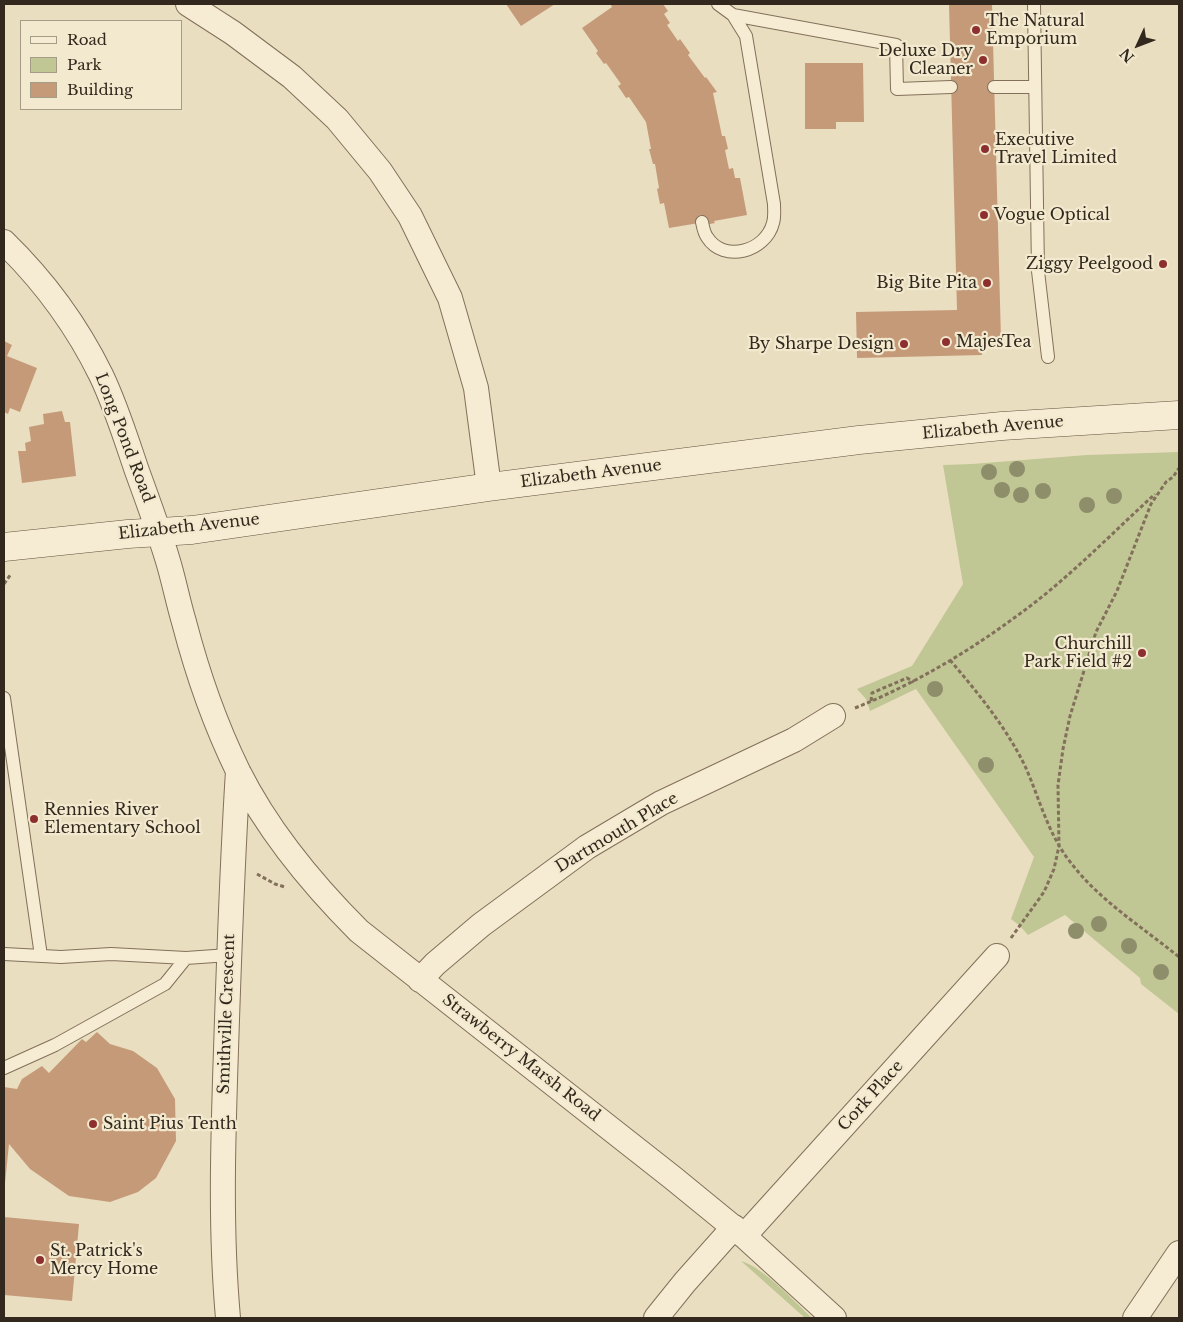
<!DOCTYPE html>
<style>
body{margin:0}
#map{position:relative;width:1183px;height:1322px;overflow:hidden;background:#eadec0;font-family:"Libre Baskerville",serif}
canvas{display:block}
.frame{position:absolute;inset:0;border:5px solid #32281d;pointer-events:none}
.legend{position:absolute;left:20px;top:20px;width:162px;height:90px;box-sizing:border-box;background:#f2e9cf;border:1px solid #a59c88;margin:0;padding:6px 9px;list-style:none;font-size:15px;color:#32281d}
.legend li{display:flex;align-items:center;gap:10px;height:25px}
.legend b{width:25px;border:1px solid #a59c88}
.north{position:absolute;left:1113px;top:20px;width:50px;height:50px;-webkit-text-stroke:4px #f2e9cf;paint-order:stroke;rotate:227deg;font-size:14px;font-weight:700;line-height:20px;text-align:center;color:#32281d}
.north::after{content:'';display:block;margin:auto;width:18px;height:22px;background:#32281d;clip-path:polygon(50% 0,100% 100%,50% 72%,0 100%)}
</style>
<div id="map">
<canvas width="1183" height="1322"></canvas>
<div class="frame"></div>
<ul class="legend">
<li><b style="height:6px;background:#f6ecd3"></b>Road</li>
<li><b style="height:14px;background:#c0c795"></b>Park</li>
<li><b style="height:14px;background:#c59a79"></b>Building</li>
</ul>
<div class="north">N</div>
</div>
<script>
const context = document.querySelector('canvas').getContext('2d');
context.lineJoin = 'round';
function paint(path, color) { context.fillStyle = color; context.fill(path, 'evenodd'); }
function trace(path, color, width, dash) { context.strokeStyle = color; context.lineWidth = width; context.lineCap = dash ? 'butt' : 'round'; context.setLineDash(dash || []); context.stroke(path); }
function label(font, color, halo, rows, align = 'center') {
  context.font = font + ' "Libre Baskerville",serif'; context.lineWidth = 4.5; context.setLineDash([]); context.textBaseline = 'middle'; context.strokeStyle = halo; context.fillStyle = color; for (const [text, x, y, turn = 0] of rows) {
    context.save(); context.translate(x, y); context.rotate((+turn || 0) * Math.PI / 180); context.textAlign = isNaN(turn) ? turn : align; if (halo) context.strokeText(text, 0, 0); context.fillText(text, 0, 0); context.restore();
  }
}
paint(new Path2D(`
 M 1179,452 L 1179,1014 L 1141,984 L 1140,978 L 1065,915 L 1028,935 L 1020,926 L 1011,919 L 1034,857 L 916,689 L 870,711 L 866,699 L 857,689 L 912,666 L 963,584 L 943,465 L 972,464 L 1087,455 Z
 M 741,1261 C 763,1267 795,1302 812,1318 L 805,1318 Z`), '#c0c795');
paint(new Path2D(`
 M 506,4 L 555,4 L 521,26 Z
 M 612,4 L 663,4 L 668,11 L 664,14 L 670,23 L 667,25 L 678,41 L 680,39 L 690,53 L 688,55 L 705,78 L 706,77 L 717,92 L 713,93 L 722,136 L 725,136 L 728,149 L 725,150 L 729,169 L 733,168 L 735,178 L 740,178 L 747,215 L 714,221 L 715,223 L 705,225 L 705,222 L 669,228 L 664,203 L 660,204 L 657,189 L 659,188 L 655,164 L 653,164 L 649,149 L 651,149 L 646,122 L 629,97 L 626,98 L 618,86 L 621,84 L 606,63 L 604,64 L 596,53 L 598,51 L 582,28 L 612,7 L 611,5 Z
 M 949,4 L 992,4 L 1001,340 L 982,340 L 982,355 L 857,358 L 856,312 L 957,310 Z
 M 805,63 L 863,63 L 864,122 L 836,122 L 836,129 L 805,129 Z
 M 4,341 L 12,345 L 7,356 L 37,368 L 20,412 L 10,408 L 8,414 L 4,412 Z
 M 62,411 L 65,422 L 70,422 L 76,476 L 22,483 L 18,451 L 26,451 L 25,443 L 31,441 L 29,427 L 44,424 L 43,414 Z
 M 97,1032 L 110,1044 L 133,1051 L 157,1068 L 175,1099 L 176,1141 L 156,1178 L 138,1192 L 110,1202 L 69,1196 L 30,1169 L 9,1144 L 5,1183 L 4,1182 L 4,1087 L 17,1089 L 22,1079 L 42,1066 L 49,1073 L 82,1039 L 86,1042 Z
 M 4,1217 L 79,1224 L 72,1301 L 4,1295 Z`), '#c59a79');
const service = new Path2D(`
 M 1034,4 L 1038,271 L 1048,357
 M 733,15 L 896,45 L 897,89 L 951,87
 M 994,87 L 1035,87
 M 702,222 C 703,227 704,233 707,237 C 724,264 766,251 773,223 C 775,217 774,210 774,204 L 746,36 L 733,15 L 718,4
 M 4,698 L 41,956
 M 4,954 L 61,957 L 111,954 L 186,958 L 229,955
 M 4,1068 L 55,1045 L 165,984 L 186,958`);
const minor = new Path2D(`
 M 188,4 L 233,33 L 292,77 L 337,119 L 380,171 L 410,216 L 450,298 L 476,388 L 489,487
 M 4,242 C 43,280 77,326 101,375 C 116,406 126,439 137,471 C 148,501 159,531 168,561 C 174,581 178,602 184,622 C 197,672 215,724 238,771 C 268,831 312,884 359,931 L 673,1178 L 744,1236 L 834,1318
 M 420,980 L 435,964 L 481,925 L 587,847 L 661,803 L 794,740 L 833,716
 M 744,1236 L 997,956
 M 228,1318 C 220,1229 223,1139 226,1050 C 229,957 232,864 238,771
 M 656,1318 L 685,1282 L 734,1227
 M 1135,1318 L 1179,1253`);
const secondary = new Path2D(`
 M 4,547 L 128,534 L 192,530 L 489,487 L 859,440 L 1002,426 L 1179,415`);
trace(service, '#82705a', 14);
trace(minor, '#82705a', 26);
trace(secondary, '#63513d', 29);
trace(new Path2D(`
 M 4,584 L 11,574
 M 950,660 C 978,693 1006,727 1025,766 C 1039,797 1047,831 1068,859 C 1097,899 1141,926 1179,957
 M 871,701 L 872,693 L 907,678 L 914,682
 M 855,708 C 912,685 965,654 1014,618 C 1065,582 1109,536 1155,494
 M 257,874 L 275,884 L 285,887
 M 1011,938 L 1044,892 L 1054,869 L 1059,846 L 1058,785 L 1063,749 L 1070,716 L 1096,632 L 1117,591 L 1151,504 L 1166,482 L 1173,477 L 1179,468`), '#82705a', 3, [4, 2.5]);
trace(service, '#f6ecd3', 12);
trace(minor, '#f6ecd3', 24);
trace(secondary, '#f6ecd3', 28);
context.fillStyle = '#8e8e6b';
for (const [x, y] of [
 [1017,469],
 [989,472],
 [1002,490],
 [1043,491],
 [1021,495],
 [1114,496],
 [1087,505],
 [935,689],
 [986,765],
 [1099,924],
 [1076,931],
 [1129,946],
 [1161,972]
]) { context.beginPath(); context.arc(x, y, 8, 0, 2 * Math.PI); context.fill(); }
for (const [x, y, r, color] of [
 [976,30,5,"#8c2f2e"],
 [983,60,5,"#8c2f2e"],
 [985,149,5,"#8c2f2e"],
 [984,215,5,"#8c2f2e"],
 [1163,264,5,"#8c2f2e"],
 [987,283,5,"#8c2f2e"],
 [946,342,5,"#8c2f2e"],
 [904,344,5,"#8c2f2e"],
 [1142,653,5,"#8c2f2e"],
 [34,819,5,"#8c2f2e"],
 [93,1124,5,"#8c2f2e"],
 [40,1260,5,"#8c2f2e"]
]) { const dot = new Path2D(); dot.arc(x, y, r, 0, 2 * Math.PI); context.fillStyle = color; context.fill(dot); trace(dot, '#f2e9cf', 2); }
label('16px', '#32281d', '#f2e9cf', [
 ["The Natural",986,21],
 ["Emporium",986,39],
 ["Deluxe Dry",973,51,"right"],
 ["Cleaner",973,69,"right"],
 ["Executive",995,140],
 ["Travel Limited",995,158],
 ["Vogue Optical",994,215],
 ["Ziggy Peelgood",1153,264,"right"],
 ["Big Bite Pita",977,283,"right"],
 ["MajesTea",956,342],
 ["By Sharpe Design",894,344,"right"],
 ["Churchill",1132,644,"right"],
 ["Park Field #2",1132,662,"right"],
 ["Rennies River",44,810],
 ["Elementary School",44,828],
 ["Saint Pius Tenth",103,1124],
 ["St. Patrick's",50,1251],
 ["Mercy Home",50,1269]
], 'left');
label('16px', '#32281d', '#f2e9cf', [
 ["Elizabeth Avenue",993,428,-5],
 ["Long Pond Road",124,438,69],
 ["Elizabeth Avenue",591,474,-7],
 ["Elizabeth Avenue",189,527,-6],
 ["Dartmouth Place",617,833,-31],
 ["Smithville Crescent",227,1014,-88],
 ["Strawberry Marsh Road",521,1058,38],
 ["Cork Place",871,1096,-48]
]);
</script>
